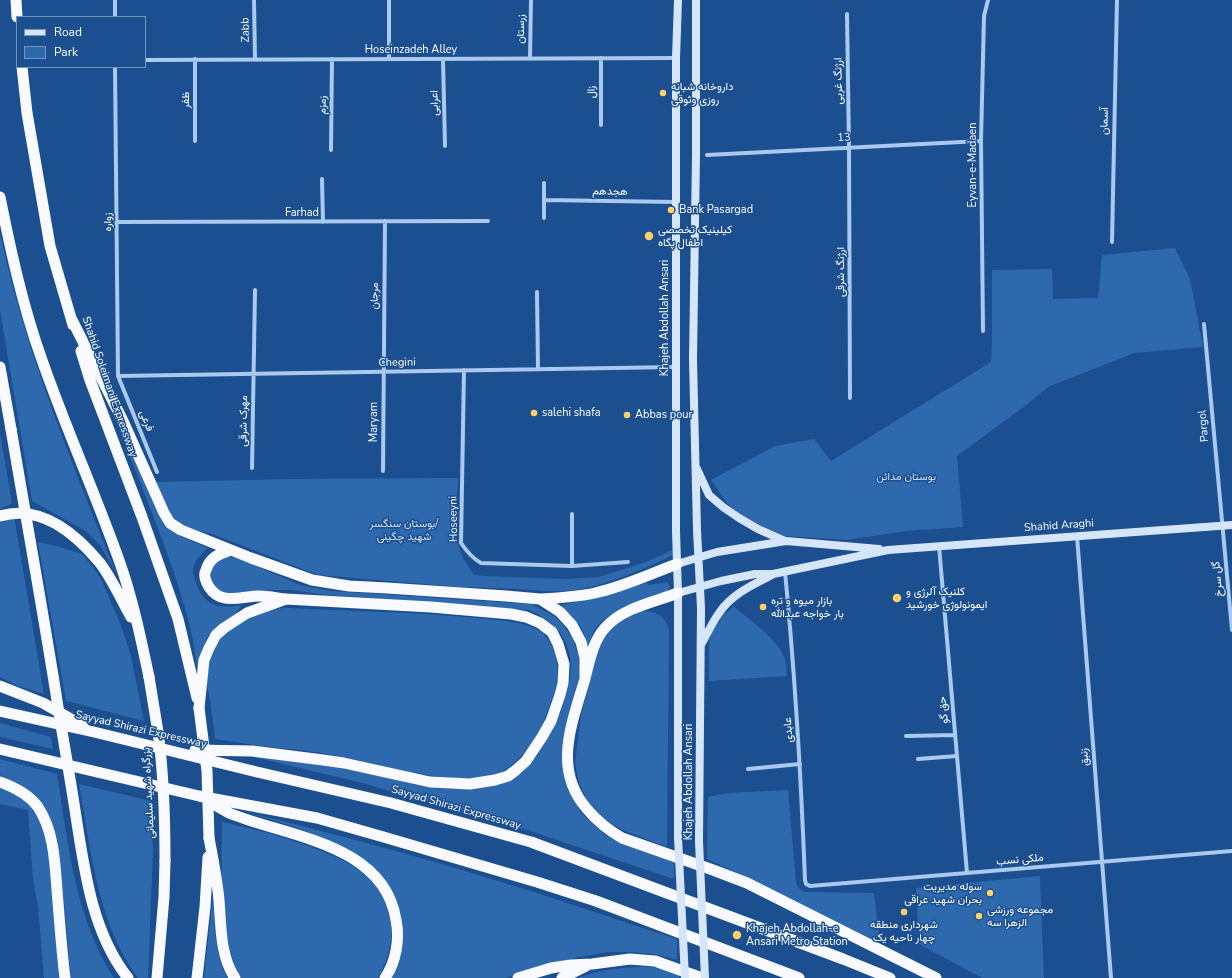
<!DOCTYPE html>
<meta charset="utf-8">
<style>
body{margin:0}
#map{position:relative;width:1232px;height:978px;overflow:hidden;background:#1b4f8f;font-family:"Nunito Sans",sans-serif}
canvas{display:block}
.legend{position:absolute;left:16px;top:16px;width:130px;height:52px;box-sizing:border-box;background:#1b4f8f;border:1px solid #7695bc;margin:0;padding:5px 7px;list-style:none;font-size:12px;color:#fff}
.legend li{display:flex;align-items:center;gap:8px;height:20px}
.legend b{width:20px;border:1px solid #7695bc}
</style>
<div id="map">
<canvas width="1232" height="978"></canvas>
<ul class="legend">
<li><b style="height:5px;background:#d6e6fa"></b>Road</li>
<li><b style="height:11px;background:#2e69ad"></b>Park</li>
</ul>
</div>
<script>
const context = document.querySelector('canvas').getContext('2d');
context.lineJoin = 'round';
function paint(path, color) { context.fillStyle = color; context.fill(path, 'evenodd'); }
function trace(path, color, width, dash) { context.strokeStyle = color; context.lineWidth = width; context.lineCap = dash ? 'butt' : 'round'; context.setLineDash(dash || []); context.stroke(path); }
function label(font, color, halo, rows, align = 'center') {
  context.font = font + ' "Nunito Sans",Vazirmatn,sans-serif'; context.lineWidth = 3; context.setLineDash([]); context.textBaseline = 'middle'; context.strokeStyle = halo; context.fillStyle = color; for (const [text, x, y, turn = 0] of rows) {
    context.save(); context.translate(x, y); context.rotate((+turn || 0) * Math.PI / 180); context.textAlign = isNaN(turn) ? turn : align; if (halo) context.strokeText(text, 0, 0); context.fillText(text, 0, 0); context.restore();
  }
}
paint(new Path2D(`
 M 0,233 C 17,314 45,393 75,470 C 89,505 102,540 117,575 L 100,545 L 86,531 L 32,501 L 0,310 Z
 M 1175,248 L 1190,279 L 1203,347 L 1134,353 L 1048,387 L 1025,406 L 957,456 L 963,527 L 906,531 L 847,540 L 785,536 L 740,516 L 727,503 L 711,480 L 775,446 L 814,439 L 831,461 L 991,362 L 992,343 L 992,270 L 1052,269 L 1053,299 L 1098,298 L 1102,255 Z
 M 116,421 L 164,525 L 182,537 L 208,548 C 202,553 197,558 194,565 C 192,570 193,575 195,580 C 199,593 205,603 219,606 C 227,608 234,605 241,606 L 234,616 L 213,631 L 207,638 L 202,649 L 198,676 C 196,657 193,638 188,619 C 170,552 141,487 116,421 Z
 M 0,433 L 12,503 L 0,509 Z
 M 458,478 L 456,539 L 463,558 L 474,575 L 486,576 L 564,579 L 599,577 L 646,562 L 677,548 L 679,552 C 647,568 602,588 567,591 C 551,592 534,590 518,589 C 499,588 480,587 460,587 L 318,575 L 212,534 L 192,529 L 177,521 L 171,516 L 166,507 L 156,482 L 292,479 Z
 M 14,516 L 44,694 L 18,686 L 0,677 L 0,523 Z
 M 38,542 L 60,547 L 82,554 L 95,570 L 102,581 L 120,623 L 131,656 L 144,721 L 66,701 Z
 M 224,557 L 231,557 L 237,558 L 300,585 L 331,591 L 531,604 L 549,613 L 560,621 L 569,633 L 574,641 L 578,654 L 580,663 L 580,673 L 570,717 L 564,767 L 567,786 L 573,799 L 582,814 L 605,835 L 616,841 L 631,847 L 674,861 L 674,879 L 530,831 L 362,783 L 250,756 C 289,761 328,765 367,773 C 387,777 406,783 426,787 C 445,790 464,789 483,787 C 497,785 512,782 522,772 C 532,764 539,752 546,741 C 559,719 566,702 570,676 C 575,645 557,622 529,610 L 328,595 L 291,590 L 268,590 L 229,594 L 223,592 L 211,585 C 209,567 208,567 224,557 Z
 M 667,582 L 670,587 L 667,592 L 653,595 L 652,597 C 632,605 598,615 591,638 C 590,643 590,649 589,654 C 585,629 579,622 561,605 L 601,597 L 646,583 L 649,585 Z
 M 733,606 C 748,619 781,641 785,660 C 786,665 786,671 787,676 L 709,681 L 709,641 L 712,631 L 720,621 L 720,616 L 729,611 Z
 M 286,608 C 349,611 413,612 476,618 C 491,619 526,622 538,630 C 544,633 549,640 552,646 C 563,672 556,690 546,715 C 536,741 516,771 487,777 C 477,779 466,778 455,778 C 413,776 374,762 332,755 C 309,750 285,749 261,746 C 246,744 231,741 215,739 C 214,728 212,717 211,706 C 209,694 205,681 207,669 C 213,633 251,609 286,608 Z
 M 642,611 C 655,611 666,616 669,630 L 667,847 L 622,830 L 604,819 L 587,800 L 579,783 L 575,763 L 581,715 L 597,653 L 602,642 L 615,625 L 623,619 Z
 M 0,723 L 51,737 L 53,749 L 0,737 Z
 M 0,759 L 57,774 C 68,842 75,919 114,978 L 71,978 L 65,911 L 58,850 L 19,784 L 0,775 Z
 M 79,784 L 151,801 L 153,850 L 148,978 L 138,978 C 97,923 91,850 79,784 Z
 M 0,787 C 6,788 11,792 17,795 C 38,810 44,827 49,851 L 61,978 L 44,978 L 38,906 L 33,880 L 28,810 L 0,804 Z
 M 788,790 L 796,882 L 798,887 L 803,892 L 874,893 L 880,943 L 742,875 L 707,859 L 708,797 L 728,793 Z
 M 247,812 C 331,833 415,855 498,881 C 558,899 617,920 677,939 L 677,960 L 654,954 L 632,952 L 608,952 L 580,957 L 546,965 L 505,978 L 390,978 C 393,965 396,952 399,939 C 400,935 402,929 402,924 C 402,921 400,916 400,912 C 387,850 300,829 247,812 Z
 M 222,822 C 262,831 301,841 338,858 C 349,864 363,870 371,879 C 374,882 376,886 378,889 C 397,919 395,948 378,978 L 241,978 C 218,937 222,868 222,822 Z
 M 1040,876 L 1044,978 L 982,978 L 919,944 L 916,888 Z
 M 214,886 C 214,917 213,950 227,978 L 204,978 Z
 M 639,967 L 652,967 L 679,972 L 679,978 L 578,978 C 600,970 616,968 639,967 Z`), '#2e69ad');
trace(new Path2D(`
 M 115,0 L 115,17
 M 254,0 L 255,59
 M 847,14 L 849,147 L 850,398
 M 601,58 L 601,125
 M 195,59 L 195,141
 M 389,59 L 389,0
 M 443,59 L 445,146
 M 530,59 L 531,0
 M 145,60 L 676,58
 M 115,67 L 118,376 L 157,472
 M 331,150 L 332,59
 M 707,155 L 981,141
 M 322,179 L 323,222
 M 544,200 L 676,202
 M 544,218 L 544,183
 M 117,222 L 488,221
 M 1112,242 L 1117,0
 M 537,292 L 538,369
 M 1204,324 L 1232,630
 M 983,331 L 981,141 L 984,16 L 988,0
 M 464,370 L 461,543 C 467,552 472,558 481,563 L 572,566 L 572,514
 M 118,376 L 676,367
 M 252,468 L 255,290
 M 383,471 L 385,221
 M 1077,536 L 1111,978
 M 939,546 L 967,873
 M 572,566 L 628,562
 M 785,572 C 795,674 801,777 805,880 L 806,884 L 810,886 L 1232,851
 M 906,736 L 955,735
 M 918,759 L 957,756
 M 748,769 L 800,764`), '#a9c9ee', 4);
trace(new Path2D(`
 M 696,0 L 696,155 L 693,360 L 697,530 L 701,608 L 699,841
 M 697,469 L 709,495 L 723,507 L 739,518 L 758,529 L 785,541
 M 677,564 L 717,552 L 786,541 L 879,549
 M 678,593 L 721,581 L 755,574 L 773,574 L 888,550 L 1232,525
 M 701,645 C 707,634 712,623 719,613 C 732,594 752,585 772,575
 M 678,837 L 678,593 L 676,531 L 676,58 L 678,0`), '#d6e6fa', 8);
trace(new Path2D(`
 M 16,0 L 17,17
 M 22,67 L 27,113 L 50,246 L 73,325
 M 0,197 C 11,252 23,307 42,360 C 66,429 96,495 120,563 C 133,600 141,639 149,677
 M 71,318 L 123,421 L 164,513 L 170,523 L 181,530 L 251,558 L 312,580 L 349,586 L 387,588 L 506,596 L 540,599 L 560,612 L 572,625 L 581,642 L 585,658 L 585,679
 M 81,351 L 90,380 L 142,517 L 178,619 L 197,698
 M 0,367 L 11,429
 M 0,516 C 41,504 75,533 100,563 C 112,579 121,599 131,617
 M 231,550 C 219,554 210,557 206,570 C 203,575 206,582 209,587 C 221,606 242,596 260,596 C 268,596 277,598 285,599
 M 678,593 C 654,602 622,608 605,628 C 592,642 589,665 584,682 C 571,726 553,770 587,809 C 597,821 608,830 622,838 L 713,870 L 747,883 L 936,978
 M 540,599 C 558,598 577,597 595,593 C 623,587 650,574 677,564
 M 0,686 L 43,703 L 83,726
 M 0,711 L 94,732 L 257,772 L 391,803 L 531,842 L 843,959 L 890,978
 M 0,749 L 199,796 L 317,818 L 387,838 L 537,882 L 596,901 L 799,978
 M 195,750 L 252,751 L 323,760 L 344,763 L 430,782 L 470,784 L 495,780 L 508,776 L 516,770 L 526,761 L 542,737 L 551,721 L 560,695 L 563,683 L 564,664 L 558,644 L 552,632 L 540,623 L 526,617 L 511,614 L 431,607 L 286,599 L 247,613 L 224,628 L 216,635 L 209,648 L 204,660 L 199,708
 M 0,782 C 14,787 29,795 38,807 C 56,834 55,871 58,902 C 60,927 62,953 65,978
 M 208,801 C 215,805 222,809 229,813 C 287,837 384,843 396,920 C 400,939 396,962 385,978
 M 209,838 C 213,859 217,879 219,900 C 221,925 220,956 235,978
 M 157,978 L 164,897 L 165,861
 M 197,978 L 205,907 L 208,857
 M 518,978 L 551,968 L 571,965 L 592,964 L 630,959 L 655,961 L 702,978
 M 562,978 L 586,966`), '#f8faff', 11);
trace(new Path2D(`
 M 678,837 L 685,978
 M 699,841 L 705,978`), '#d6e6fa', 8);
trace(new Path2D(`
 M 11,429 C 26,518 42,606 56,694 C 62,733 69,771 75,810 C 84,867 91,931 128,978
 M 149,677 C 152,695 155,714 158,732 C 164,775 165,818 165,861
 M 199,708 L 207,771 L 209,838`), '#f8faff', 11);
for (const [x, y, r, color] of [
 [663,93,4,"#ffd166"],
 [671,210,4,"#ffd166"],
 [649,236,5,"#ffd166"],
 [534,413,4,"#ffd166"],
 [627,415,4,"#ffd166"],
 [897,598,5,"#ffd166"],
 [763,607,4,"#ffd166"],
 [990,893,4,"#ffd166"],
 [904,912,4,"#ffd166"],
 [979,916,4,"#ffd166"],
 [737,935,5,"#ffd166"]
]) { const dot = new Path2D(); dot.arc(x, y, r, 0, 2 * Math.PI); context.fillStyle = color; context.fill(dot); trace(dot, '#1b4f8f', 1.5); }
label('11px', '#fff', '#1b4f8f', [
 ["زرستان",521,29,-90],
 ["Zabb",246,30,-91],
 ["Hoseinzadeh Alley",411,50],
 ["ارژنگ غربی",839,81,-91],
 ["زال",592,92,-91],
 ["ظفر",186,100,-90],
 ["اعرابی",435,103,-91],
 ["زمزم",323,105,-89],
 ["آسمان",1105,121,-89],
 ["13",844,138,-3],
 ["Eyvan-e-Madaen",973,165,-90],
 ["هجدهم",610,192,1],
 ["Farhad",302,213],
 ["زواره",108,222,-90],
 ["ارژنگ شرقی",841,272,-90],
 ["مرجان",375,296,-89],
 ["Khajeh Abdollah Ansari",665,318,-90],
 ["Chegini",397,363,-1],
 ["Shahid Soleimani Expressway",109,387,71],
 ["فرعی",146,421,68],
 ["مهرک شرقی",244,421,-89],
 ["Maryam",374,422,-90],
 ["Pargol",1204,426,-95],
 ["Hoseeyni",454,519,-91],
 ["Shahid Araghi",1059,526,-4],
 ["گل سرخ",1218,579,-95],
 ["حق گو",944,710,-95],
 ["Sayyad Shirazi Expressway",141,730,13],
 ["عابدی",789,730,-94],
 ["زنبق",1085,757,-94],
 ["Khajeh Abdollah Ansari",689,782,-90],
 ["بزرگراه شهید سلیمانی",149,793,-93],
 ["Sayyad Shirazi Expressway",456,808,16],
 ["ملکی نسب",1020,860,-5]
]);
label('11px', '#fff', '#1b4f8f', [
 ["داروخانه شبانه",671,87],
 ["روزی وثوقی",671,100],
 ["Bank Pasargad",679,210],
 ["کیلینیک تخصصی",658,230],
 ["اطفال پگاه",658,243],
 ["salehi shafa",542,413],
 ["Abbas pour",635,415],
 ["کلنیک آلرژی و",906,592],
 ["ایمونولوژی خورشید",906,605],
 ["بازار میوه و تره",771,601],
 ["بار خواجه عبدالله",771,614],
 ["سوله مدیریت",982,887,"right"],
 ["بحران شهید عراقی",982,900,"right"],
 ["مجموعه ورزشی",987,910],
 ["الزهرا سه",987,923],
 ["شهرداری منطقه",904,925,"center"],
 ["چهار ناحیه یک",904,938,"center"],
 ["Khajeh Abdollah-e",746,929],
 ["Ansari Metro Station",746,942]
], 'left');
label('11px', '#cfe3fa', '#1b4f8f', [
 ["بوستان مدائن",906,477],
 ["بوستان سنگسر/",404,524],
 ["شهید چگینی",404,537]
]);
</script>
